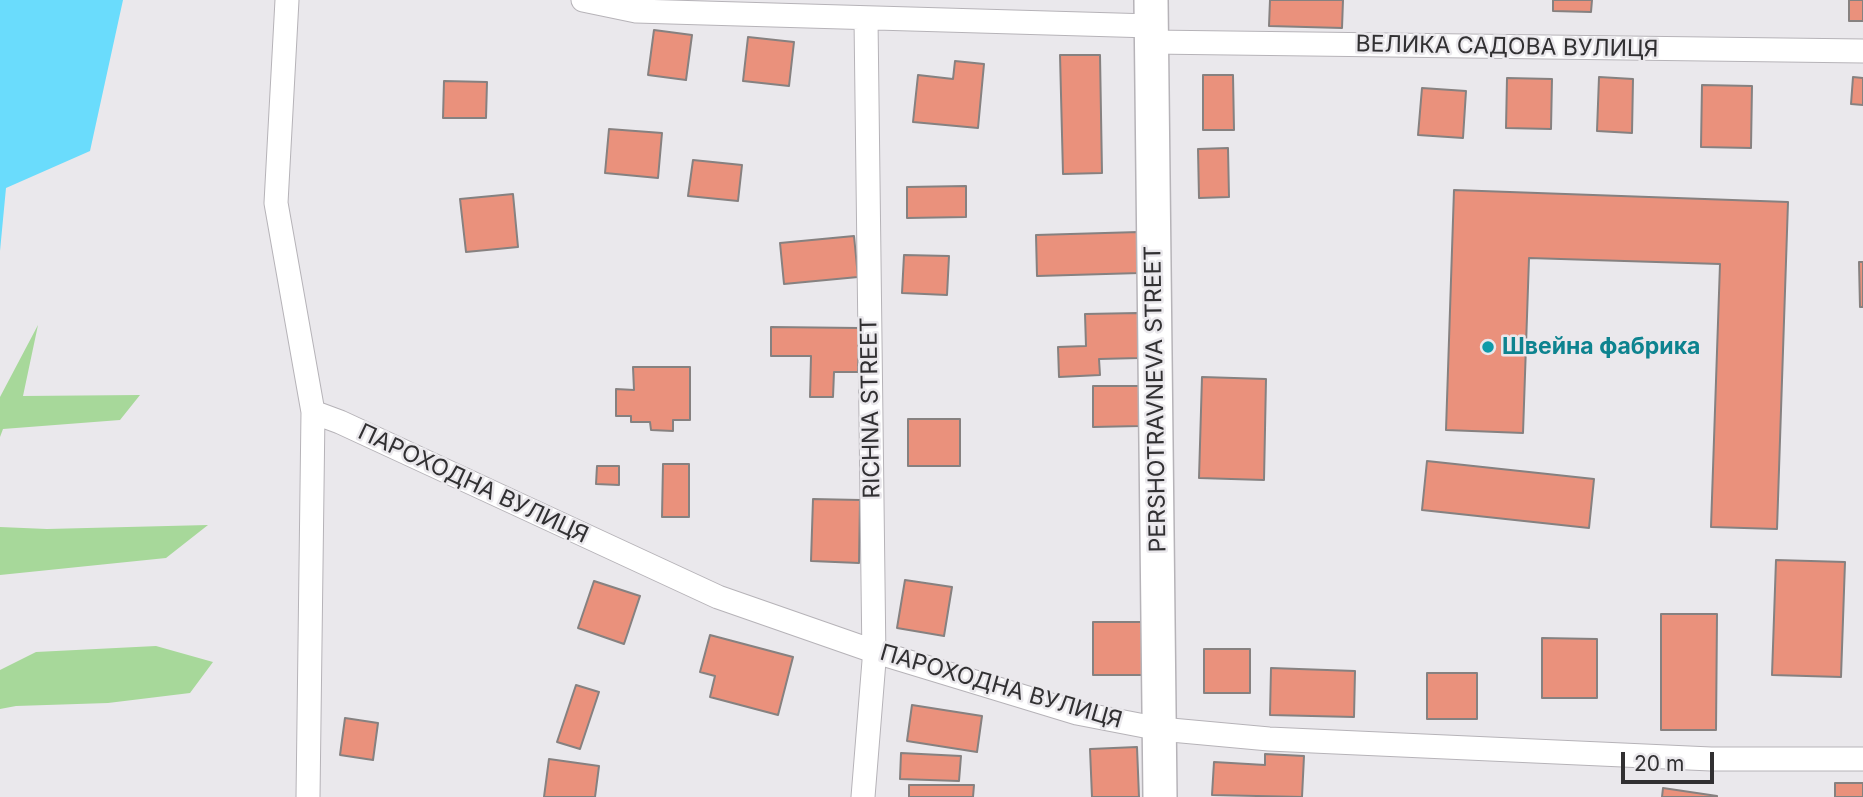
<!DOCTYPE html>
<meta charset="utf-8">
<style>
body{margin:0}
#map{position:relative;width:1863px;height:797px;overflow:hidden;background:#eae8ec;font-family:Inter,sans-serif}
canvas{display:block}
.scale{position:absolute;left:1621px;top:752px;width:93px;height:32px;box-sizing:border-box;border:4px solid #313032;border-top:0;padding-left:9px;font-size:21px;line-height:24px;white-space:nowrap;color:#313032;-webkit-text-stroke:5px #eae8ec;paint-order:stroke}
</style>
<div id="map">
<canvas width="1863" height="797"></canvas>
<div class="scale">20 m</div>
</div>
<script>
const context = document.querySelector('canvas').getContext('2d');
context.lineJoin = 'round';
function paint(path, color) { context.fillStyle = color; context.fill(path, 'evenodd'); }
function trace(path, color, width, dash) { context.strokeStyle = color; context.lineWidth = width; context.lineCap = dash ? 'butt' : 'round'; context.setLineDash(dash || []); context.stroke(path); }
function label(font, color, halo, rows, align = 'center') {
  context.font = font + ' Inter,sans-serif'; context.lineWidth = 5; context.setLineDash([]); context.textBaseline = 'middle'; context.strokeStyle = halo; context.fillStyle = color; for (const [text, x, y, turn = 0] of rows) {
    context.save(); context.translate(x, y); context.rotate((+turn || 0) * Math.PI / 180); context.textAlign = isNaN(turn) ? turn : align; if (halo) context.strokeText(text, 0, 0); context.fillText(text, 0, 0); context.restore();
  }
}
paint(new Path2D(`
 M 38,325 L 23,396 L 140,395 L 120,420 L 3,429 L 0,437 L 0,397 Z
 M 208,525 L 166,558 L 0,575 L 0,527 L 47,529 Z
 M 156,646 L 213,662 L 190,693 L 108,703 L 16,706 L 0,709 L 0,670 L 36,652 Z`), '#a7d89a');
paint(new Path2D(`
 M 0,0 L 123,0 L 90,151 L 6,188 L 0,251 Z`), '#6adcfc');
const building = new Path2D(`
 M 1270,0 L 1343,0 L 1342,28 L 1269,26 Z
 M 1553,0 L 1592,0 L 1591,12 L 1553,11 Z
 M 1849,0 L 1863,0 L 1863,21 L 1849,21 Z
 M 654,30 L 692,35 L 686,80 L 648,75 Z
 M 748,37 L 794,42 L 789,86 L 743,81 Z
 M 1060,55 L 1100,55 L 1102,173 L 1063,174 Z
 M 955,61 L 984,64 L 978,128 L 913,122 L 918,75 L 953,79 Z
 M 1203,75 L 1233,75 L 1234,130 L 1203,130 Z
 M 1599,77 L 1633,79 L 1632,133 L 1597,131 Z
 M 1853,77 L 1863,78 L 1863,105 L 1851,104 Z
 M 1507,78 L 1552,79 L 1551,129 L 1506,128 Z
 M 444,81 L 487,82 L 486,118 L 443,118 Z
 M 1702,85 L 1752,86 L 1751,148 L 1701,147 Z
 M 1422,88 L 1466,91 L 1463,138 L 1418,135 Z
 M 609,129 L 662,133 L 658,178 L 605,173 Z
 M 1228,148 L 1229,197 L 1199,198 L 1198,149 Z
 M 693,160 L 742,165 L 738,201 L 688,196 Z
 M 966,186 L 966,217 L 907,218 L 907,187 Z
 M 1454,190 L 1788,202 L 1777,529 L 1711,527 L 1720,264 L 1529,258 L 1523,433 L 1446,430 Z
 M 513,194 L 518,247 L 466,252 L 460,199 Z
 M 1139,232 L 1140,273 L 1037,276 L 1036,235 Z
 M 854,236 L 858,277 L 784,284 L 780,243 Z
 M 904,255 L 949,256 L 947,295 L 902,293 Z
 M 1859,262 L 1863,262 L 1863,307 L 1860,307 Z
 M 1138,313 L 1139,358 L 1099,359 L 1100,375 L 1059,377 L 1058,347 L 1086,346 L 1085,314 Z
 M 771,327 L 859,328 L 858,372 L 834,372 L 833,397 L 810,397 L 811,356 L 771,356 Z
 M 633,367 L 690,367 L 690,420 L 673,420 L 673,431 L 651,430 L 650,422 L 631,422 L 631,416 L 616,416 L 616,389 L 634,390 Z
 M 1202,377 L 1266,379 L 1264,480 L 1199,478 Z
 M 1093,386 L 1139,386 L 1140,426 L 1093,427 Z
 M 908,419 L 960,419 L 960,466 L 908,466 Z
 M 1427,461 L 1594,479 L 1589,528 L 1422,510 Z
 M 663,464 L 689,464 L 689,517 L 662,517 Z
 M 597,466 L 619,466 L 619,485 L 596,484 Z
 M 813,499 L 860,500 L 859,563 L 811,561 Z
 M 1776,560 L 1845,562 L 1841,677 L 1772,675 Z
 M 905,580 L 952,587 L 944,636 L 897,628 Z
 M 594,581 L 640,596 L 624,644 L 578,628 Z
 M 1661,614 L 1717,614 L 1716,730 L 1661,730 Z
 M 1093,622 L 1145,622 L 1145,675 L 1093,675 Z
 M 710,635 L 793,657 L 778,715 L 710,697 L 715,676 L 700,672 Z
 M 1542,638 L 1597,639 L 1597,698 L 1542,698 Z
 M 1204,649 L 1250,649 L 1250,693 L 1204,693 Z
 M 1271,668 L 1355,671 L 1354,717 L 1270,715 Z
 M 1427,673 L 1477,673 L 1477,719 L 1427,719 Z
 M 576,685 L 599,692 L 580,749 L 557,742 Z
 M 912,705 L 982,716 L 977,752 L 907,741 Z
 M 345,718 L 378,723 L 373,760 L 340,755 Z
 M 1137,747 L 1139,797 L 1092,797 L 1090,749 Z
 M 901,753 L 961,756 L 959,781 L 900,779 Z
 M 1265,754 L 1304,756 L 1302,797 L 1212,795 L 1214,762 L 1265,765 Z
 M 549,759 L 599,766 L 595,797 L 544,797 Z
 M 1835,783 L 1863,783 L 1863,797 L 1835,797 Z
 M 909,785 L 974,785 L 973,797 L 909,797 Z
 M 1663,788 L 1717,796 L 1717,797 L 1662,797 Z`);
paint(building, '#ea917c');
trace(building, '#868180', 2);
const street = new Path2D(`
 M 287,0 L 276,203 L 313,412 L 308,797
 M 583,0 L 636,11 L 1151,26
 M 1151,42 L 1863,51
 M 313,412 L 340,422 L 718,597 L 873,651 L 1077,713 L 1160,729 L 1269,739 L 1711,759 L 1863,759
 M 863,797 L 874,661 L 866,19`);
const secondary = new Path2D(`
 M 1151,0 L 1160,797`);
trace(street, '#b6b3b8', 25);
trace(secondary, '#b6b3b8', 36);
trace(street, '#fff', 23);
trace(secondary, '#fff', 33);
for (const [x, y, r, color] of [
 [1488,347,7,"#0f9aa8"]
]) { const dot = new Path2D(); dot.arc(x, y, r, 0, 2 * Math.PI); context.fillStyle = color; context.fill(dot); trace(dot, '#eae8ec', 2.5); }
label('23px', '#313032', '#eae8ec', [
 ["ВЕЛИКА САДОВА ВУЛИЦЯ",1507,47,1],
 ["PERSHOTRAVNEVA STREET",1156,399,-91],
 ["RICHNA STREET",871,408,-91],
 ["ПАРОХОДНА ВУЛИЦЯ",473,484,25],
 ["ПАРОХОДНА ВУЛИЦЯ",1001,687,16]
]);
label('bold 23px', '#0d838f', '#eae8ec', [
 ["Швейна фабрика",1502,347]
], 'left');
</script>
